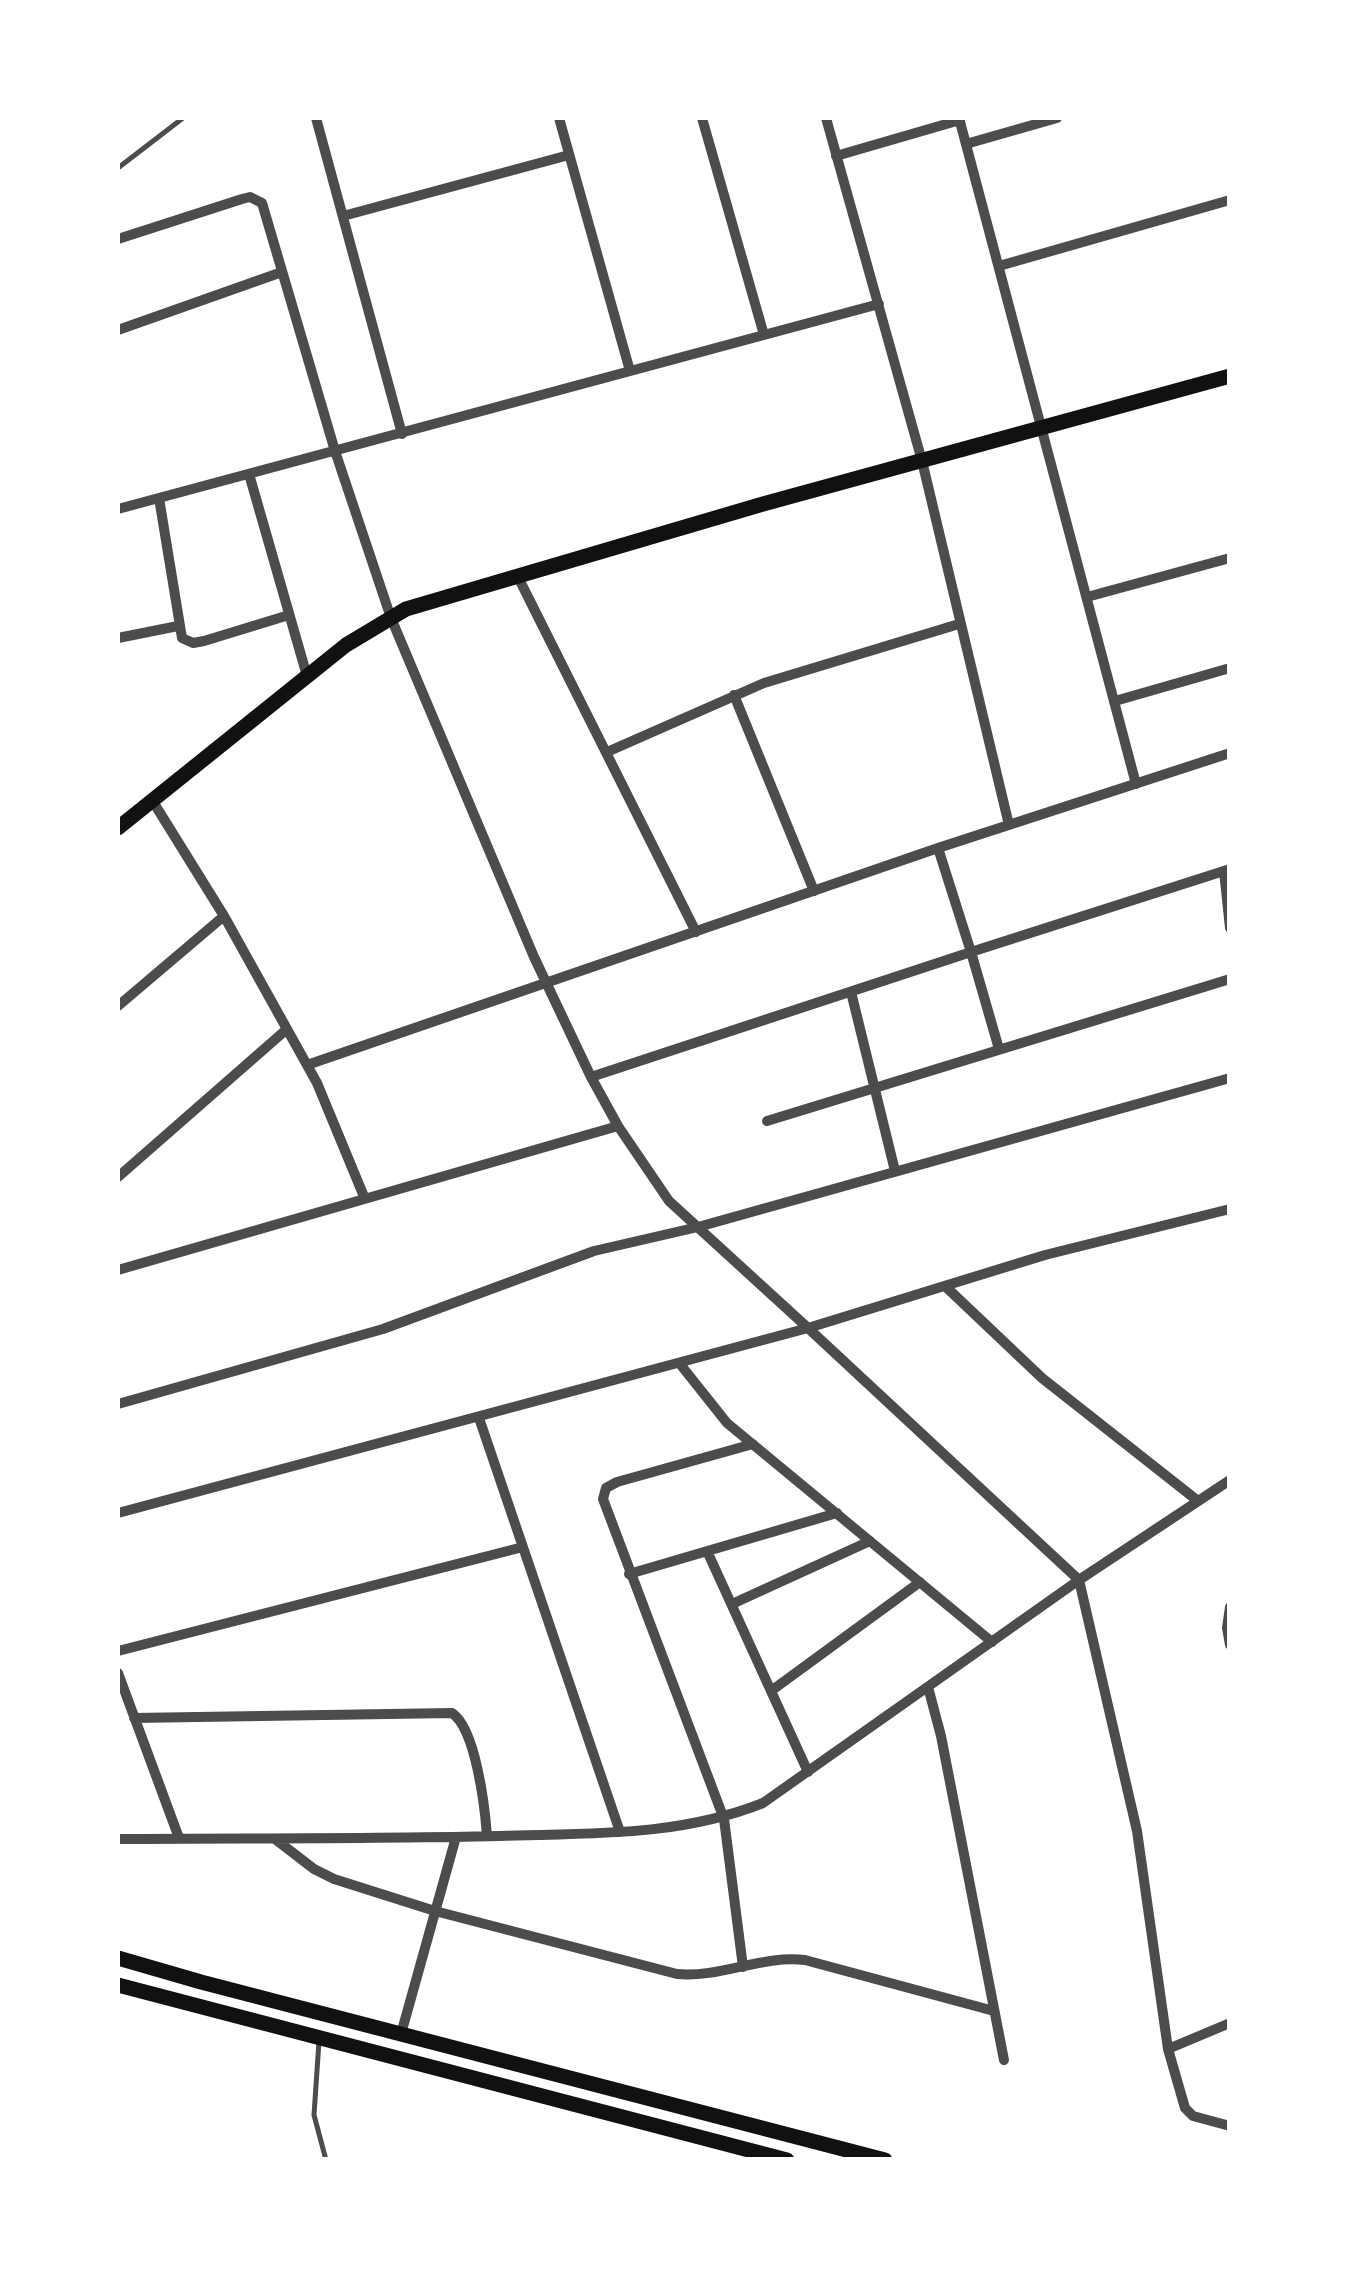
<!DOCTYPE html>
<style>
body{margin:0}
#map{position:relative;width:1347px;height:2277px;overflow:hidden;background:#fff;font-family:"Archivo Narrow",sans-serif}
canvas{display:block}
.frame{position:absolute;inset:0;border:120px solid #fff;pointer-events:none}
</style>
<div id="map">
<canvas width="1347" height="2277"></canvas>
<div class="frame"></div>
</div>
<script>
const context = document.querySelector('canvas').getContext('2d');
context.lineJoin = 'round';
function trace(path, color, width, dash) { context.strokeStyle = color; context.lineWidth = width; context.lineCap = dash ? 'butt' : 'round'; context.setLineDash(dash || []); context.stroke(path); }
trace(new Path2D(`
 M 118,168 L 183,118
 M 319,2041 L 314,2115 L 326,2160`), '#4c4c4c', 5);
trace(new Path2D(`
 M 316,118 L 402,434
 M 559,118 L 630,371
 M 702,118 L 764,335
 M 826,118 L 922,461 L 1009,825
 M 959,118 L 1136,784
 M 966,144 L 1057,118
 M 836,156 L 960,120
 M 343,216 L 569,155
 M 118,239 L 242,199 L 250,197 L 262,203 L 335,451 L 391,618 L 534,957 L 591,1077 L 618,1126 L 669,1201 L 808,1328 L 1045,1255 L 1230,1209
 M 999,266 L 1230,200
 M 118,330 L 282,272
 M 249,474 L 307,676
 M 159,498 L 182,638 L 193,643 L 204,641 L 289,615
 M 118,509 L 879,304
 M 518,577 L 696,932
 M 1087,597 L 1230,558
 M 118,638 L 178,626
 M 734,695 L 814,891
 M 1115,701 L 1230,668
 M 607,752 L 764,683 L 959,624
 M 152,800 L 224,916 L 317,1083 L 365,1199
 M 938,848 L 971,952 L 1230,869
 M 1224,871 L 1230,928
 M 851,992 L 895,1171
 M 118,1006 L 224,916
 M 307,1065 L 938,848 L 1230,753
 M 591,1077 L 971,952 L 999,1049
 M 767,1121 L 1230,979
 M 118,1177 L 287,1029
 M 118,1270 L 618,1126
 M 945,1286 L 1042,1378 L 1198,1501
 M 680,1364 L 727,1423 L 992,1642
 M 118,1404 L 383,1329 L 594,1251 L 698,1227 L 1230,1078
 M 479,1418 L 620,1832
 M 118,1513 L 808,1328 L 1079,1580 L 1230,1480
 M 707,1551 L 808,1772
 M 629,1574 L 837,1513
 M 732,1604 L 870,1541
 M 1230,1607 L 1227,1628 L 1230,1645
 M 118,1651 L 523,1547
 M 118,1673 L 179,1838
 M 928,1687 L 941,1736 L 1004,2060
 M 771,1691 L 920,1582
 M 134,1718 L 452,1713 C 476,1729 485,1808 487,1836
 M 118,1839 C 245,1838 372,1839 499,1836 C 589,1833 678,1837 763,1803 L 1079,1580 L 1137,1831 L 1168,2049 L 1185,2108 L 1193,2116 L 1230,2126
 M 275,1839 L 314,1869 L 334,1879 L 435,1911 L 677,1974 C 721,1978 761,1955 805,1960 L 994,2011
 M 743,1967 L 724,1819 L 603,1499 L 606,1488 L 617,1482 L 753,1444
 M 401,2034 L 456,1837
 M 1168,2049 L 1230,2023`), '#4c4c4c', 10);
trace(new Path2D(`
 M 118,828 L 346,645 L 406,609 L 763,504 L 1230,376
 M 118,1958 L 201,1982 L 885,2160
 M 118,1985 L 787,2160`), '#111', 15);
</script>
